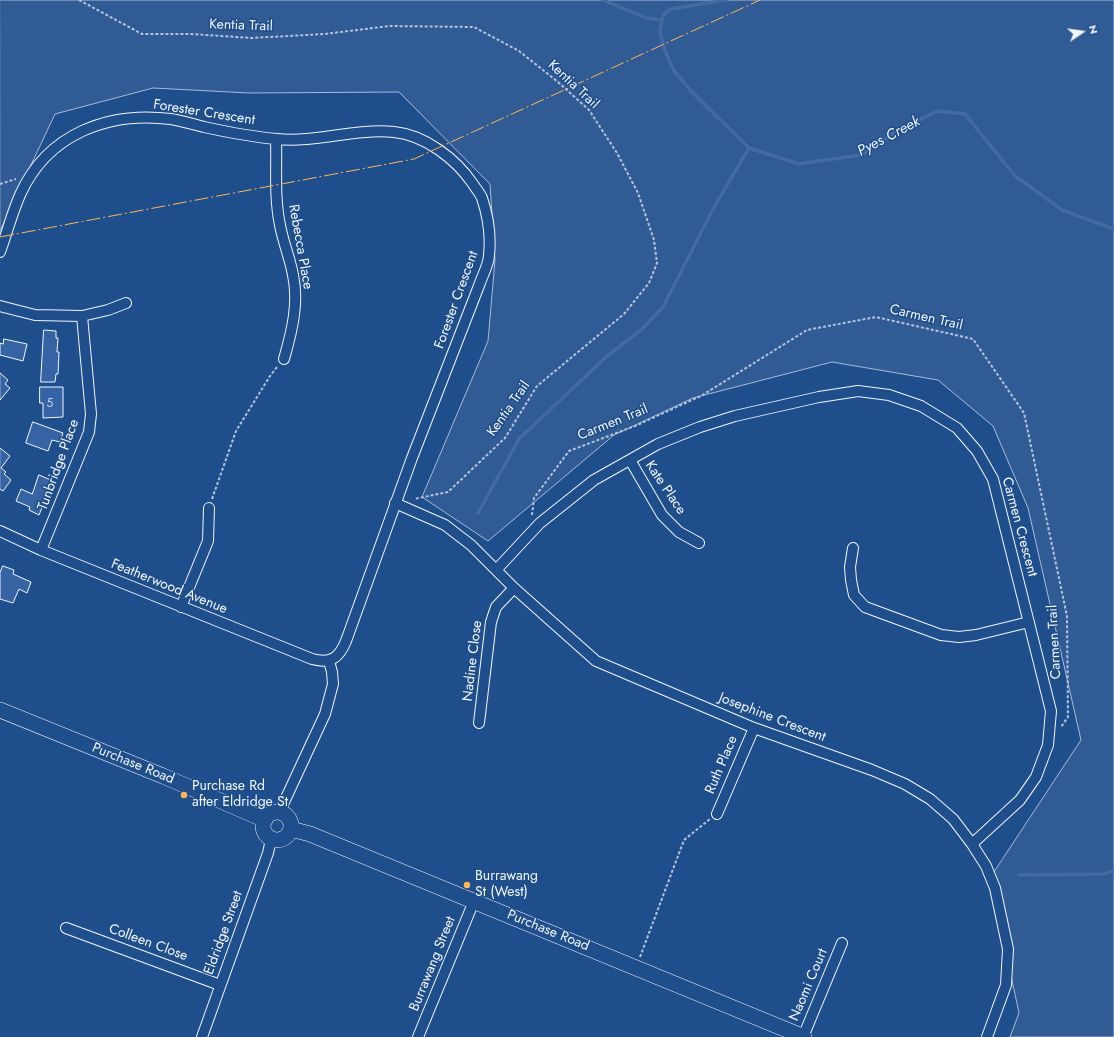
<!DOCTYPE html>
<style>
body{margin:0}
#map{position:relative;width:1114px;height:1037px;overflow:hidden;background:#1f4e8c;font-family:Jost,sans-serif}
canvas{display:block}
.north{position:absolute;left:1062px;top:12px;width:40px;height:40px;-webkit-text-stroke:3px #1f4e8c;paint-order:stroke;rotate:77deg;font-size:11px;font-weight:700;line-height:16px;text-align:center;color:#f2f6ff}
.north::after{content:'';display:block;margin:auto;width:14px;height:18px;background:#f2f6ff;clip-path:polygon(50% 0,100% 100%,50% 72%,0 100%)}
</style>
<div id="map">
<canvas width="1114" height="1037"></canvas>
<div class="north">N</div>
</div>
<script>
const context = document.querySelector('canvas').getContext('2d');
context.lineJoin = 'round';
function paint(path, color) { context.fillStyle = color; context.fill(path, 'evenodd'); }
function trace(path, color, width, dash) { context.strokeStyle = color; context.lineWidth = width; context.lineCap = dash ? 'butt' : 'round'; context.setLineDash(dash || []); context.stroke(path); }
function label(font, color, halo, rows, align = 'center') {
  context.font = font + ' Jost,sans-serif'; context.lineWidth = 3; context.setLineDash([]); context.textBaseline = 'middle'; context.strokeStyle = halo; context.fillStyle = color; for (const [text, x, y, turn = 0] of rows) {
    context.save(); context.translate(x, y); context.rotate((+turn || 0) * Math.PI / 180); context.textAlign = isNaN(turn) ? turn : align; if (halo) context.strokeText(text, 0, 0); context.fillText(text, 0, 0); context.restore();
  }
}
const built = new Path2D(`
 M 0,0 L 1114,0 L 1114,1037 L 1010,1037 L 1019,1013 L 990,878 L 1081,740 L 1028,508 L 993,426 L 938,380 L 832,362 L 693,398 L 614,435 L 488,541 L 422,497 L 488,341 L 495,260 L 490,184 L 399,92 L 249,93 L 153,88 L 55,114 L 0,231 Z`);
paint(built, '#305b95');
trace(built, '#a8bbd7', 1);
trace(new Path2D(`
 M 603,0 L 646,18 L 662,20 L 660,32 L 665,51 L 674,71 L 692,92 L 749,148 L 799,164 L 861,155 L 899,130 L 937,111 L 965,114 L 1014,175 L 1062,210 L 1114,229
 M 662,20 L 664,14 L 671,9 L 726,0
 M 478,513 L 519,439 L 607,356 L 642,329 L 663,307 L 714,207 L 749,148
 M 1019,875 L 1103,874 L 1114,871`), '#446ba0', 3.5);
const building = new Path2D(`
 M 44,330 L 56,331 L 56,338 L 58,338 L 57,352 L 59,352 L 58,374 L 56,374 L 55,382 L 41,382 Z
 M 4,339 L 27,344 L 23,361 L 0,355 L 0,343 L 3,344 Z
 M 0,373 L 8,380 L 5,384 L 10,388 L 0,400 Z
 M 40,387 L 63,387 L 63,417 L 43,418 L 43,403 L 40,403 Z
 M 33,422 L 63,433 L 60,442 L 52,440 L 48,451 L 26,443 Z
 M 0,448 L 10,456 L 1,468 L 6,472 L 4,474 L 11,480 L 3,491 L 0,489 Z
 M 39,475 L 53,481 L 39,515 L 29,510 L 30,507 L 16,501 L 21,489 L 32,494 Z
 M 3,566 L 14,570 L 13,574 L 31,582 L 27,593 L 19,589 L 13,603 L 0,599 L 0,573 Z`);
paint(building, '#3563a3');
trace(building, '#f2f6ff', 1);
const minor = new Path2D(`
 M 276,139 C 277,167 274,197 280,225 C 283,242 290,258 293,275 C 299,303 292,331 284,359
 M 0,252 C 7,233 12,213 20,195 C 47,134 108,111 171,119 C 182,121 193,124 204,127 C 227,132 253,137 277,139 C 316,143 355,128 394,132 C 425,135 456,159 473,184 C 476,189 480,193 482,198 C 488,216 491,236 489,255 C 489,264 483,274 480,283 L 412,458 L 346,641 C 339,658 331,664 312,659 L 41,550 L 0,531
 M 0,306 L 35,315 L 82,316 L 108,310 L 126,303
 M 630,460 L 662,515 L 679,532 L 699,543
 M 395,503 L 445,525 L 471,545 L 514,588 L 596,661 L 754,728 L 872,770 L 905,784 L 930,799 L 953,819 L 972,844 L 986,866 L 995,888 L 1008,949 L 1006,985 L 987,1037
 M 853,548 L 850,567 L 851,580 L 854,595 L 865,607 L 941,635 L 959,637 L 976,635 L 1029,622
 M 41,550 L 89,432 L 91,414 L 82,316
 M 497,569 L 540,523 L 594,480 L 658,444 L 700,427 L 735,416 L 819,397 L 858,391 L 889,395 L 921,406 L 957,428 L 977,451 L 993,479 L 1051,711 L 1048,745 L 1036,777 L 1020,800 L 972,844
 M 181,607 L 208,541 L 209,508
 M 479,723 L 491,622 L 496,607 L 514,588
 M 279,813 L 325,714 L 333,684 L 332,672 L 329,661
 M 717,814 L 754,728
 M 66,928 L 220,985
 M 202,1037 L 268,853 L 271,839
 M 418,1037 L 474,901
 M 803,1037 L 842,943`);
const secondary = new Path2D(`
 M 0,710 L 163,776 L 265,820
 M263 826a14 14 0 1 1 28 0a14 14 0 1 1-28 0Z
 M 291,829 L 310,834 L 804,1037`);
trace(minor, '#f2f6ff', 12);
trace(secondary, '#f2f6ff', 16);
trace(new Path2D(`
 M 79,0 L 142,34 L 191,34 L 251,38 L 325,34 L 389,26 L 474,27 L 519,51 L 558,82 L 589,110 L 617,153 L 638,193 L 654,240 L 657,263 L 649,283 L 624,314 L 537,386 L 505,438 L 448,492 L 414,499
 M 0,184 L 16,179
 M 212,499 L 236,431 L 270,376 L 277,367
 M 532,515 L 534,498 L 569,451 L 635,426 L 701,396 L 807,330 L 876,317 L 973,339 L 1024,413 L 1067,616 L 1068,717 L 1061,727
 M 640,957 L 684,840 L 710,819`), '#b3c4dc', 2, [3, 2]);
trace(minor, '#1f4e8c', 10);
trace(secondary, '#1f4e8c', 15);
trace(new Path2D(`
 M 0,237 L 414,159 L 760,0`), '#ffb74d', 1, [14, 3, 2, 3]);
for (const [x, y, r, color] of [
 [184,795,4,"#ffb74d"],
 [467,885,4,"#ffb74d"]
]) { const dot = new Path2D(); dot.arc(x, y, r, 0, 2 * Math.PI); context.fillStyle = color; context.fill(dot); trace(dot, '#1f4e8c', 1.5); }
label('12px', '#c3d1e8', null, [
 ["5",50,404]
]);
label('14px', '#f2f6ff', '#1f4e8c', [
 ["Kentia Trail",241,26,2],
 ["Kentia Trail",573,85,43],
 ["Forester Crescent",204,113,9],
 ["Rebecca Place",300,247,80],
 ["Forester Crescent",457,300,-70],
 ["Carmen Trail",926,318,13],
 ["Kentia Trail",509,409,-55],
 ["Carmen Trail",613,423,-22],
 ["Tunbridge Place",59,465,-70],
 ["Kate Place",665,488,56],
 ["Carmen Crescent",1019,527,75],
 ["Featherwood Avenue",169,587,22],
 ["Carmen Trail",1055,642,-93],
 ["Nadine Close",473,661,-83],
 ["Josephine Crescent",772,718,21],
 ["Purchase Road",133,764,22],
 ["Ruth Place",722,765,-67],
 ["Purchase Road",548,931,22],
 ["Eldridge Street",224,933,-70],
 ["Colleen Close",148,943,20],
 ["Burrawang Street",433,964,-68],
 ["Naomi Court",809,985,-67]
]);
label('14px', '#f2f6ff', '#1f4e8c', [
 ["Purchase Rd",192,787],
 ["after Eldridge St",192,803],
 ["Burrawang",475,877],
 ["St (West)",475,893]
], 'left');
label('italic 15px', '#f2f6ff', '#1f4e8c', [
 ["Pyes Creek",889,137,-28]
]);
</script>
